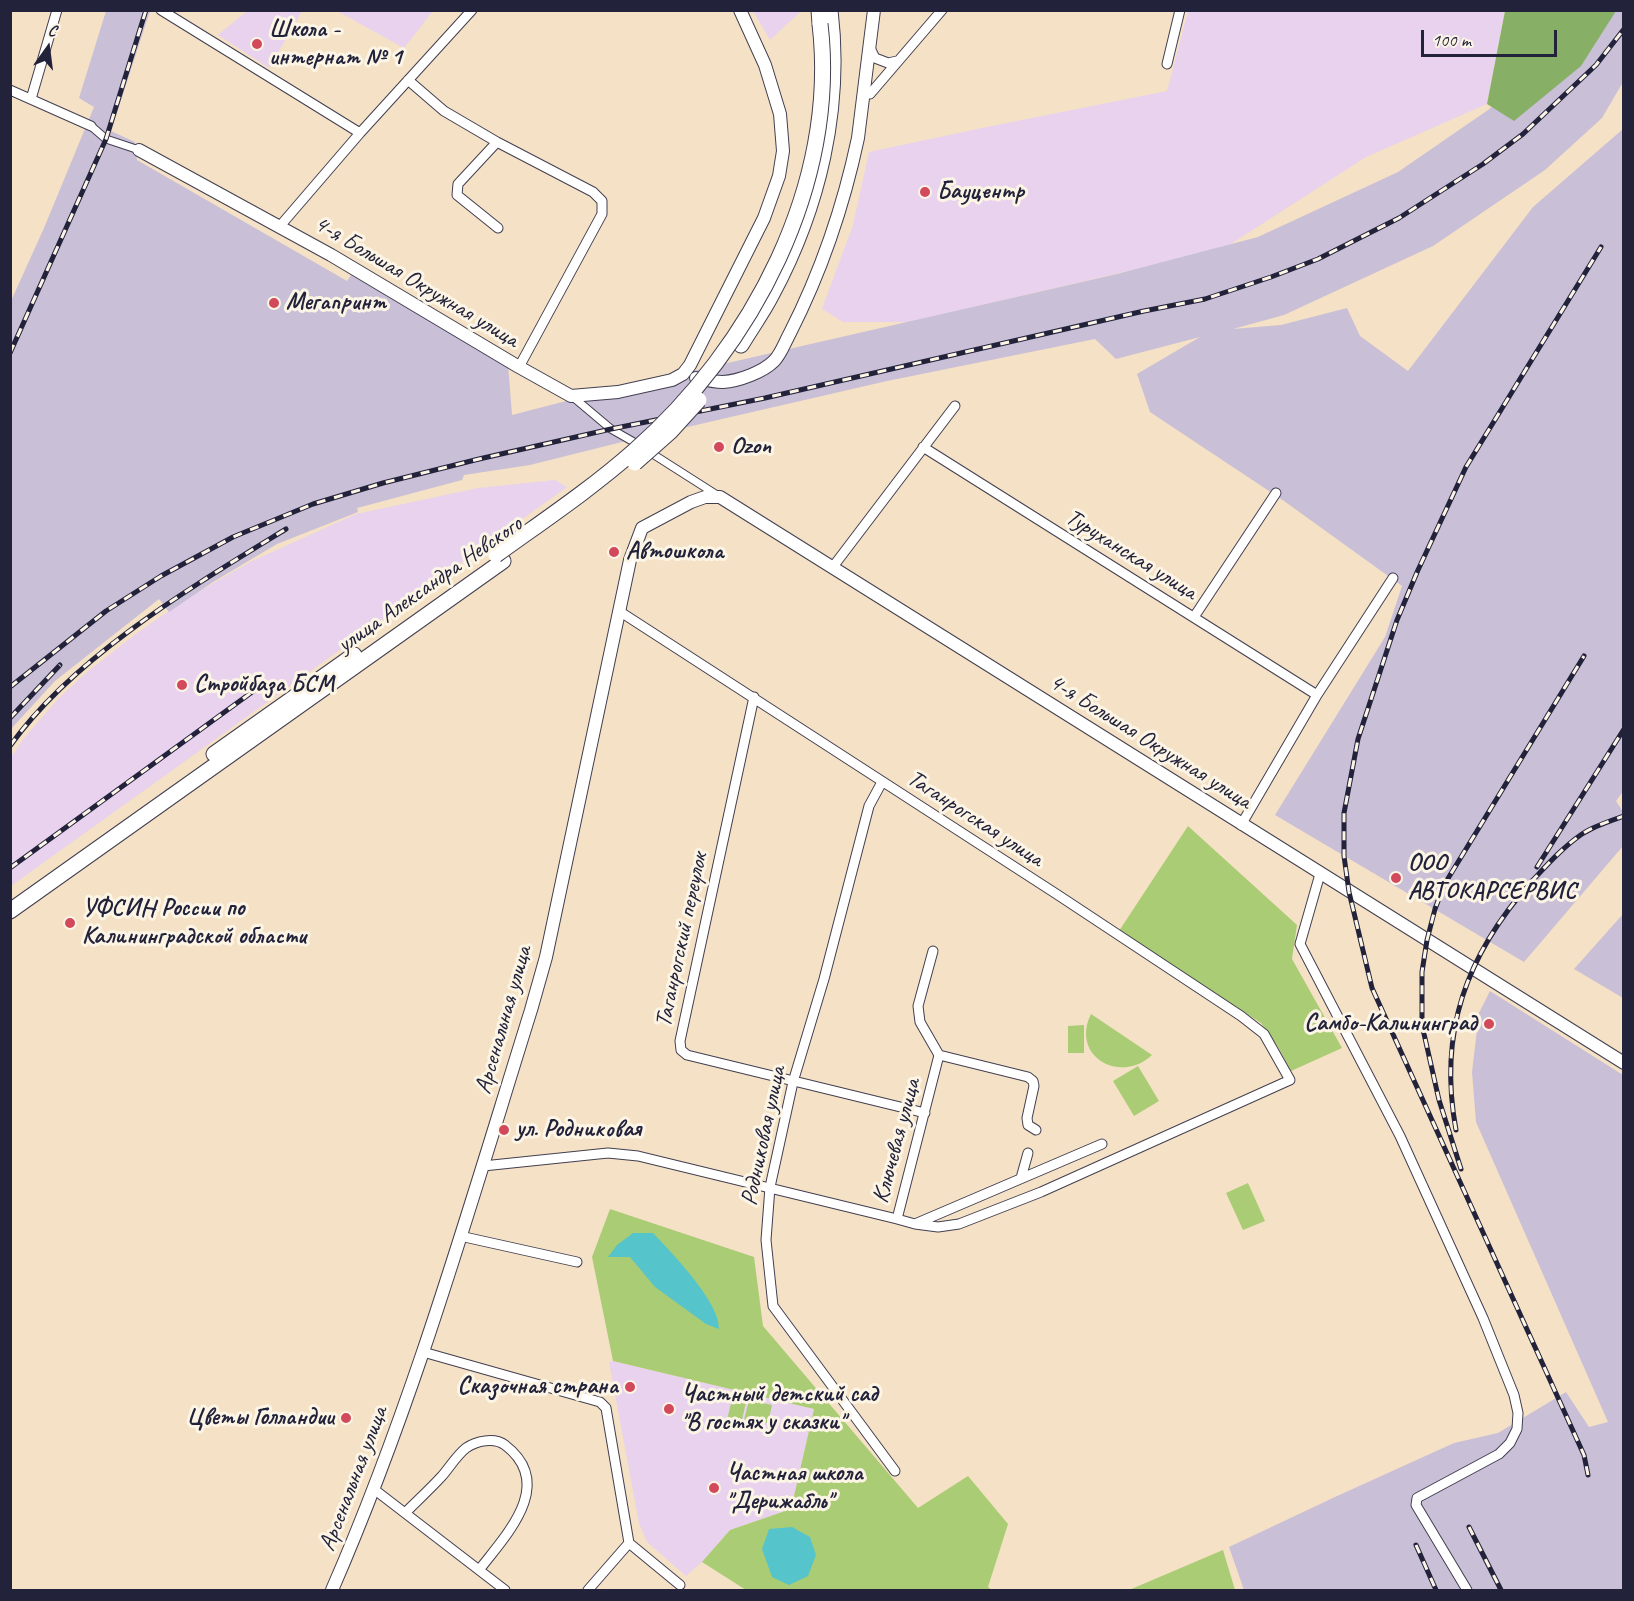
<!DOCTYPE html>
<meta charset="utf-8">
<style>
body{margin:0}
#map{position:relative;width:1634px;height:1601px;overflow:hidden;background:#f5e1c5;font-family:Caveat,sans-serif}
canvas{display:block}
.frame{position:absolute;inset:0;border:12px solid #22223b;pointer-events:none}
.north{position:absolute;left:18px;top:18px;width:60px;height:60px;-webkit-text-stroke:4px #fcf5e5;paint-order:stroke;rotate:14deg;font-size:16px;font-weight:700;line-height:24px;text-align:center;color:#22223b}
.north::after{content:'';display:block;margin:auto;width:21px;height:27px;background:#22223b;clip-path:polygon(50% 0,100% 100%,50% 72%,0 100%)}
.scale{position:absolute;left:1421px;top:30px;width:136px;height:27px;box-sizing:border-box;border:3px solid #22223b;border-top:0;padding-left:8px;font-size:18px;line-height:21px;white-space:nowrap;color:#22223b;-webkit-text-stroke:4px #fcf5e5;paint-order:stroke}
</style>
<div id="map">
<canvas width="1634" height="1601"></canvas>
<div class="frame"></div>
<div class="north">С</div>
<div class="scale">100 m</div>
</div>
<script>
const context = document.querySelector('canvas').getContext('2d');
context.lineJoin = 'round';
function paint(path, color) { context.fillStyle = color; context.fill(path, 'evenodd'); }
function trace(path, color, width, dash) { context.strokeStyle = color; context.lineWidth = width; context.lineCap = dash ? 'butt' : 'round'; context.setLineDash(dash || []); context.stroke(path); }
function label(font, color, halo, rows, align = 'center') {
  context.font = font + ' Caveat,sans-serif'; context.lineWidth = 6; context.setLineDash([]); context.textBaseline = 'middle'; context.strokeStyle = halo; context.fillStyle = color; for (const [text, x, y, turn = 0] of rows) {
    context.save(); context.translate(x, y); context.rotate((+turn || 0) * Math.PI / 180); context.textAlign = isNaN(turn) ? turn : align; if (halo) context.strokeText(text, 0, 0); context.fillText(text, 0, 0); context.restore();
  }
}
paint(new Path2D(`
 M 247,11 L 302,11 L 269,68 L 218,35 Z
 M 337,11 L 433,11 L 404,48 Z
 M 753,11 L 801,11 L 770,40 Z
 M 1188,11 L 1505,11 L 1487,104 L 1366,157 L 1223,249 L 908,322 L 843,322 L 822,309 L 853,225 L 869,152 L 982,128 L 1167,91 Z
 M 555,480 L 567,487 L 11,886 L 11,757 L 24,738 L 59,698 L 87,672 L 137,633 L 186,599 L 250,562 L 356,514 L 478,488 Z
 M 613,1361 L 814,1409 L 791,1509 L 730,1530 L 702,1562 L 686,1576 L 647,1542 L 639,1523 L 609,1362 Z`), '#e8d2ee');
paint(new Path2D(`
 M 106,11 L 150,11 L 111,131 L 135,142 L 137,160 L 347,281 L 351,275 L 508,364 L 512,415 L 605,391 L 1117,274 L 1258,237 L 1398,172 L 1488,110 L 1540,65 L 1592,11 L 1623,11 L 1623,82 L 1602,118 L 1545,170 L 1433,246 L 1284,315 L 1233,329 L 1281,325 L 1347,308 L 1360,336 L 1408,371 L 1533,207 L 1623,129 L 1624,790 L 1616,801 L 1623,812 L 1623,846 L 1524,962 L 1275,815 L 1385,637 L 1402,586 L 1284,501 L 1150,412 L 1137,374 L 1200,337 L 1116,359 L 1095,339 L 887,381 L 618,443 L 530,465 L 464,475 L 462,480 L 357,508 L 358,512 L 277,544 L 213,582 L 169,612 L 159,599 L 55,681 L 11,729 L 11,301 L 44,228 L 94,107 L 79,98 Z
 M 1623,914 L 1623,998 L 1574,969 Z
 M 1490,991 L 1623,1075 L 1623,1590 L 1244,1590 L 1229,1547 L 1335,1497 L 1454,1443 L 1498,1433 L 1566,1392 L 1589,1427 L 1608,1422 L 1476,1122 L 1472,1072 L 1479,1013 Z`), '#c9bfd7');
paint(new Path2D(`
 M 1188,826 L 1297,925 L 1292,959 L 1342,1048 L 1291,1071 L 1278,1047 L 1261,1023 L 1119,931 Z
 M 1091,1014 L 1152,1055 C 1120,1085 1070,1056 1091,1014 Z
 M 1084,1025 L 1084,1053 L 1068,1053 L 1068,1026 Z
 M 1138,1066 L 1159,1101 L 1134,1116 L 1113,1081 Z
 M 1248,1183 L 1265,1221 L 1243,1230 L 1226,1193 Z
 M 610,1209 L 754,1257 L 763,1326 L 918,1508 L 968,1476 L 1008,1524 L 988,1587 L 992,1590 L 746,1590 L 702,1562 L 730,1530 L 791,1509 L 814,1409 L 613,1361 L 592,1257 Z
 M 733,1395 L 747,1398 L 741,1424 L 726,1424 Z
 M 749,1400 L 772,1405 L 768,1423 L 743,1424 Z
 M 1223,1550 L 1235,1590 L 1129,1590 Z`), '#aacc75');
paint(new Path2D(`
 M 1505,11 L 1616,11 L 1581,66 L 1514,121 L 1487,104 Z`), '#87b066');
paint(new Path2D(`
 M 633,1233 L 653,1233 C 671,1252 720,1302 719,1329 L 706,1324 L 655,1287 L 630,1257 L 608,1257 L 617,1245 Z
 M 792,1527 L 810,1537 L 816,1555 L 808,1576 L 789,1585 L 772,1577 L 762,1549 L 769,1529 Z`), '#56c4cb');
const pedestrian = new Path2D(`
 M 91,126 L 106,139 L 139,150
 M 573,397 L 611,429 L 639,445
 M 648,451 L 717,495`);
const minor = new Path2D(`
 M 161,10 L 360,133
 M 869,46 L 875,58 L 888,63 L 897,61
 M 1167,64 L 1180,10
 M 408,80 L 444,111 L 497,142 L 593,192 L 602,201 L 602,214 L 519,367
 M 10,90 L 91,126
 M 864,94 L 870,94 L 942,10
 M 31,99 L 57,10
 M 497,142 L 458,184 L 457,195 L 498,228
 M 280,226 L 360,133 L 472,10
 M 923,447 L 1317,695 L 1241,825
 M 832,568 L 955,406
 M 619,611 L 1058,895 L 1241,1016 L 1264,1034 L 1290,1080 L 1041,1192 L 959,1224 L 938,1227 L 915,1224
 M 1194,617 L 1276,493
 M 1317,695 L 1393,578
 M 754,697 L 680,1041 L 681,1050 L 687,1055 L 925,1113
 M 882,782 L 869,806 L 824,979 L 793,1082 L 770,1187 L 766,1240 L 773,1306 L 895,1471
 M 1320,874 L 1300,944 L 1400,1136 L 1483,1318 L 1514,1395 L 1518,1413 L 1517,1429 L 1510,1443 L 1499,1454 L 1417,1498 L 1416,1505 L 1467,1590
 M 933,951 L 918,1006 L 920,1022 L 939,1055
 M 483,1166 L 608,1153 L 638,1156 L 897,1219 L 939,1055 L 1028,1077 L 1033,1081 L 1034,1086 L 1027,1118 L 1028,1125 L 1036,1130
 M 1021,1178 L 1028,1153
 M 897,1219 L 915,1224 L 1102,1144
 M 460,1236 L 577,1262
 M 423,1352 L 600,1402 L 606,1408 L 629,1543 L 680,1585
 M 375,1490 L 505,1590
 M 406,1512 C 418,1500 430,1489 442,1476 C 449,1468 457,1455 466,1448 C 476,1441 494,1437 505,1445 C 556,1484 507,1534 479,1570
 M 588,1590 L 629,1543`);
const tertiary = new Path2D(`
 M 139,150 L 331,255 L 519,367 L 571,396 L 618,392 L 672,380 L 683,374 L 690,365 L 764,218 L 779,176 L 783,151 L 780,114 L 765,65 L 740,10
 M 696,378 C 705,380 714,382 723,382 C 739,381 763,372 774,361 C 781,354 785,342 790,333 C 821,272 844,204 858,138 L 874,10
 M 332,1590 C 414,1402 470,1205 531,1010 L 546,957 L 630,560 L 642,528 L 691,502 L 705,497 L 720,497 L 1624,1063`);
const primary = new Path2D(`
 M 819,10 L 820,24
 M 741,345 C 751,328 763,312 772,294 C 818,208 842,109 830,10
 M 214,754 L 354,655
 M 10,911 L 503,561`);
trace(pedestrian, '#423f50', 9);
trace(minor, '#423f50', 11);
trace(tertiary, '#423f50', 14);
trace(primary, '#423f50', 17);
trace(pedestrian, '#fff', 7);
trace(minor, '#fff', 9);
trace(tertiary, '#fff', 12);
trace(primary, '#fff', 15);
const rail = new Path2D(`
 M 10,353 L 106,139 L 146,10
 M 10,687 L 106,611 L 161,576 L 233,537 L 313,504 L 383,483 L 479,459 L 611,429 L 765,398 L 1144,311 L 1205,299 L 1271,277 L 1318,259 L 1399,218 L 1483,164 L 1523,134 L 1596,65 L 1624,29
 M 10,718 L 60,665
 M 10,746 C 74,656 193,586 286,529
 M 1537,867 L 1624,729
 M 10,868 L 259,687
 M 1456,1130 C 1438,1032 1466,955 1532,881 C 1547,865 1563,847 1582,834 C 1594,826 1610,821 1624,816
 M 1461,1169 L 1439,1100 L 1422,1025 L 1422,972 L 1427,940 L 1435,909 L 1444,885 L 1584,656
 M 1588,1475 L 1584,1455 L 1372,988 L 1349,892 L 1344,856 L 1344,813 L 1358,739 L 1397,620 L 1418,570 L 1466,467 L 1601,247
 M 1469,1527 L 1501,1590
 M 1416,1545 L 1436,1590`);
trace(rail, '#22223b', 5);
trace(rail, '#fcf5e5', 3, [9]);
const primaryBridge = new Path2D(`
 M 635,463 L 670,432 L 699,400
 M 496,555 C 543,521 591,489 634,451 C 752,348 839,184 820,24`);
trace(primaryBridge, '#423f50', 17, []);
trace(primaryBridge, '#fff', 15);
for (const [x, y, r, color] of [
 [257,44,6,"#d1495b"],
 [925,192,6,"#d1495b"],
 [274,303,6,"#d1495b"],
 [719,447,6,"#d1495b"],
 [614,552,6,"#d1495b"],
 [182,685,6,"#d1495b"],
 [1396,878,6,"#d1495b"],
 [70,923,6,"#d1495b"],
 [1489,1024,6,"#d1495b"],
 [504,1130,6,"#d1495b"],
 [630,1387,6,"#d1495b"],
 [669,1409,6,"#d1495b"],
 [346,1418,6,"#d1495b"],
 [714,1488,6,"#d1495b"]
]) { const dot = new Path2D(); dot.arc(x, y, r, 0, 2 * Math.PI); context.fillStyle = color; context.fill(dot); trace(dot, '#fcf5e5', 2); }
label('bold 24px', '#22223b', '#fcf5e5', [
 ["Школа -",269,30],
 ["интернат № 1",269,58],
 ["Бауцентр",937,192],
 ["Мегапринт",286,303],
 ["Ozon",731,447],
 ["Автошкола",626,552],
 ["Стройбаза БСМ",194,685],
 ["ООО",1408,864],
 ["АВТОКАРСЕРВИС",1408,892],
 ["УФСИН России по",82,909],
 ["Калининградской области",82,937],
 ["Самбо-Калининград",1477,1024,"right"],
 ["ул. Родниковая",516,1130],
 ["Сказочная страна",618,1387,"right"],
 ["Частный детский сад",681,1395],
 ["\"В гостях у сказки\"",681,1423],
 ["Цветы Голландии",334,1418,"right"],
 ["Частная школа",726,1474],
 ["\"Дерижабль\"",726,1502]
], 'left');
label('24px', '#22223b', '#fcf5e5', [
 ["4-я Большая Окружная улица",416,282,31],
 ["Туруханская улица",1131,555,32],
 ["улица Александра Невского",430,585,-35],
 ["4-я Большая Окружная улица",1150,742,32],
 ["Таганрогская улица",975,819,33],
 ["Таганрогский переулок",682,940,-78],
 ["Арсенальная улица",504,1020,-74],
 ["Родниковая улица",764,1136,-78],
 ["Ключевая улица",897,1141,-75],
 ["Арсенальная улица",354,1479,-69]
]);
</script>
